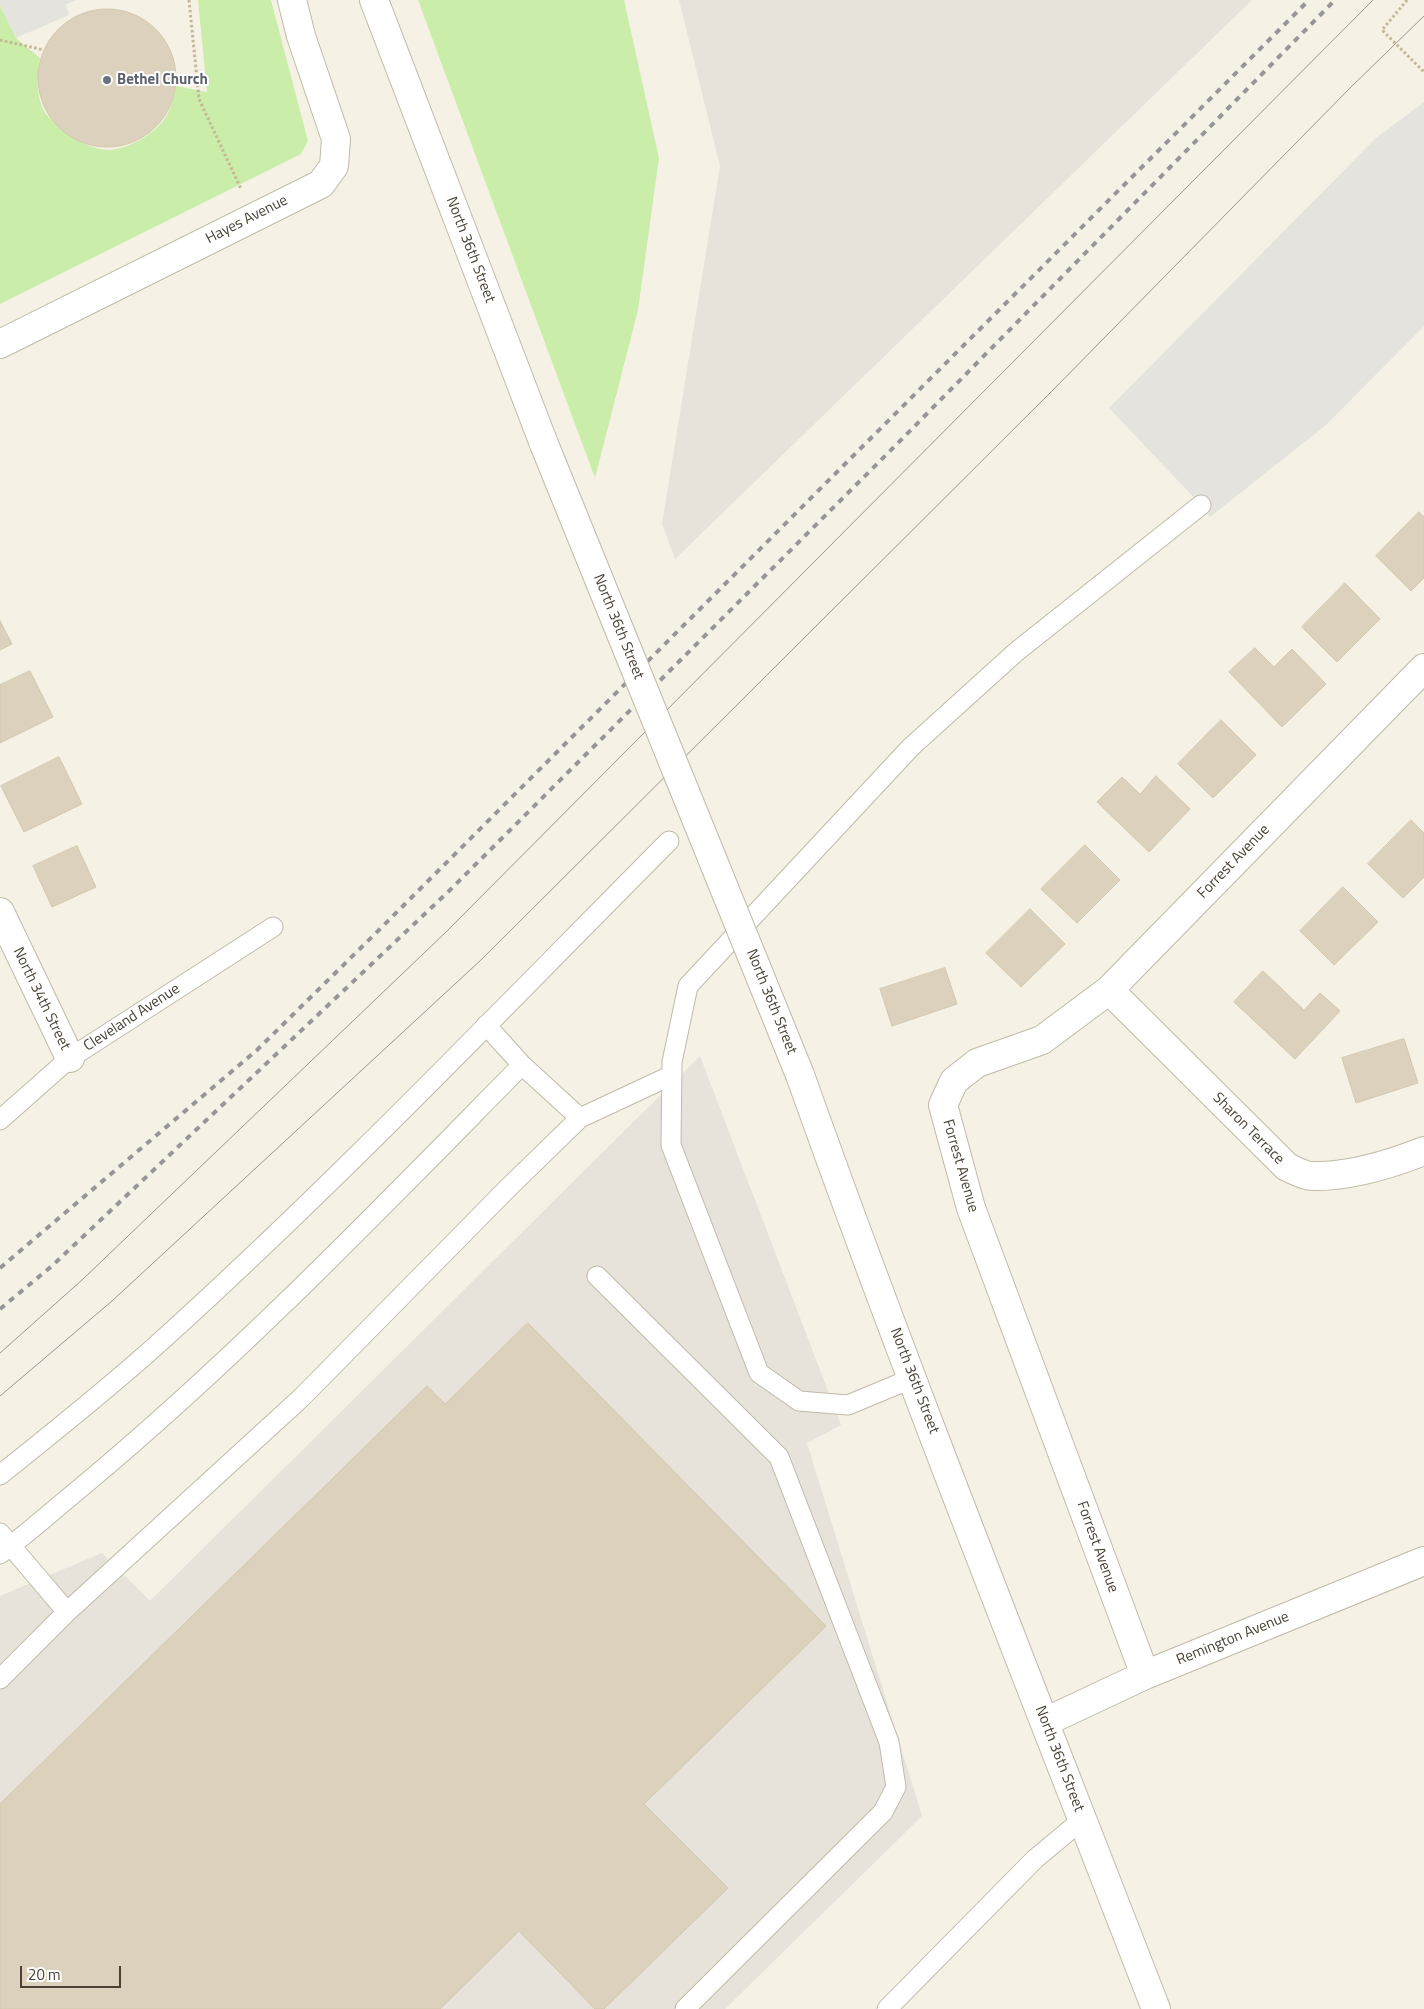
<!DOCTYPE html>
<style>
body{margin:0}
#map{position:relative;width:1424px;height:2009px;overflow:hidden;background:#f5f1e5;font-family:"Titillium Web",sans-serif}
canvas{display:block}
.scale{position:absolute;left:20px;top:1966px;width:101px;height:22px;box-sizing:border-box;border:2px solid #484134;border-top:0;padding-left:6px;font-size:15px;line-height:18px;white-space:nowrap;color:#484134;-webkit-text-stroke:4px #fff;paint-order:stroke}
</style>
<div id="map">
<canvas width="1424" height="2009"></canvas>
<div class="scale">20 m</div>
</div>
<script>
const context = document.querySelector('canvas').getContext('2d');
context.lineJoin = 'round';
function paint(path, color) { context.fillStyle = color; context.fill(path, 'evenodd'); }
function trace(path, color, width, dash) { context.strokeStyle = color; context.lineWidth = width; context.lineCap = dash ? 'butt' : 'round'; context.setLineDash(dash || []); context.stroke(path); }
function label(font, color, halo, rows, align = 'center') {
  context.font = font + ' "Titillium Web",sans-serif'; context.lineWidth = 4; context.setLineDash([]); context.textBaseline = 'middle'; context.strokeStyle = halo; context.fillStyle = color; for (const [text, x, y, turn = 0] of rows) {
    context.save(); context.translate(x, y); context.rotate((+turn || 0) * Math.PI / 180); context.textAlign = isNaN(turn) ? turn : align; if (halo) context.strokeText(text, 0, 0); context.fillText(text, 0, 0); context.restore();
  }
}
paint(new Path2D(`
 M 679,0 L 1252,0 L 675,559 L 662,524 L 720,166 Z
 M 700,1056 L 841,1425 L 807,1443 L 922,1816 L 725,2009 L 0,2009 L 0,1596 L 102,1553 L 150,1601 Z`), '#e7e2da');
paint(new Path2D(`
 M 198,0 L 271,0 L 308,141 L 301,154 L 0,304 L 0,5 L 16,38 L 40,58 C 38,73 36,90 41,104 C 43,113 54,122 60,128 C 72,138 92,150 109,150 C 129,149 157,133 167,115 C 172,106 174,96 176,86 L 207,92 Z
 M 418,0 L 624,0 L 659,158 L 638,310 L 595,478 Z`), '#caeea9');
paint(new Path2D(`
 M 0,0 L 77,0 L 66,4 L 69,15 L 16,38 L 0,5 Z
 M 1424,102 L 1424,326 L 1326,425 L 1210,517 L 1201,505 L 1109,408 L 1376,138 Z`), '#e5e3de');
const building = new Path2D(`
 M38 78a69 69 0 1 1 138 0a69 69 0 1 1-138 0Z
 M 1419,512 L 1424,517 L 1424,578 L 1411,591 L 1376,556 Z
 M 1345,583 L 1380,619 L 1337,662 L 1302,627 Z
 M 0,621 L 12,644 L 0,650 Z
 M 1255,648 L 1274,667 L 1292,649 L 1326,684 L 1282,727 L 1229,672 Z
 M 30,671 L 53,717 L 0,743 L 0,685 Z
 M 1221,720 L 1256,755 L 1213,798 L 1178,764 Z
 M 59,757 L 82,804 L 24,832 L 1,786 Z
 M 1156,776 L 1190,809 L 1149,852 L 1097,802 L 1122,777 L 1140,794 Z
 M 1411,820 L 1424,833 L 1424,877 L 1403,898 L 1368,864 Z
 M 1085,845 L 1120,880 L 1077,923 L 1041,889 Z
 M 77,846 L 96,887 L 52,907 L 33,866 Z
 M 1343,887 L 1378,922 L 1334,965 L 1300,931 Z
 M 1030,909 L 1065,944 L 1021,987 L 986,953 Z
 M 945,968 L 957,1004 L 892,1026 L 880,989 Z
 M 1263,971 L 1304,1010 L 1320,993 L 1340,1011 L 1295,1059 L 1234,1002 Z
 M 1404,1039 L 1418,1083 L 1356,1103 L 1342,1058 Z
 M 528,1323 L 826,1626 L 644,1804 L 728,1888 L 604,2009 L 595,2009 L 519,1931 L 440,2009 L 0,2009 L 0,1804 L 427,1386 L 445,1404 Z`);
paint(building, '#dbd1bc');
trace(building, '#d3c7ac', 1);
const service = new Path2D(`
 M 486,1025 L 522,1065 L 580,1118
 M 0,1120 L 70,1058 L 273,927
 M 597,1276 L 779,1457 L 889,1742 L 896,1787 L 883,1812 L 685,2009
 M 913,1378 L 848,1405 L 799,1401 L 759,1373 L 671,1145 L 672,1062 L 688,986 L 911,747 L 1016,652 L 1201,505
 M 0,1475 C 54,1432 109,1388 160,1342 C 337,1182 502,1009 669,841
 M 0,1533 L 67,1612
 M 0,1554 C 29,1532 56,1508 84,1485 C 240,1355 380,1209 522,1065
 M 0,1679 L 67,1612 L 301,1398 L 508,1188 L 580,1118 L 672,1075
 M 887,2009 L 1035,1859 L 1083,1819`);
const minor = new Path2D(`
 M 0,344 L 321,184 L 334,166 L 336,139 L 301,36 L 292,0
 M 0,912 L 70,1058
 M 1109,990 L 1287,1167 C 1294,1170 1304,1176 1312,1176 C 1348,1177 1391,1164 1424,1151
 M 1145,1675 L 971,1208 L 943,1105 L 954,1081 L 977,1063 L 1042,1040 L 1109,990 L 1424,668
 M 1045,1722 L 1145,1675 L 1424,1561`);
const tertiary = new Path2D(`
 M 374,0 L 544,444
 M 800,1075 C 912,1389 1036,1699 1156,2009`);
trace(service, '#c1baa7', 21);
trace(minor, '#c1baa7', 30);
trace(tertiary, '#c1baa7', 30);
trace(new Path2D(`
 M 189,0 L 199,99 L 241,189
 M 1407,0 L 1382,30 L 1424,72
 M 0,40 L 44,50`), '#c5b796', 3, [2.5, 2.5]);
trace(service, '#fff', 19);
trace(minor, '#fff', 28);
trace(tertiary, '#fff', 28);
trace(new Path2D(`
 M 0,1353 L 82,1280 L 446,932 L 1373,0
 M 0,1396 L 112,1301 L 482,959 L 1051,392 L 1351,87 L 1424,16`), '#969696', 1);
trace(new Path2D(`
 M 0,1268 L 257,1050 L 378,931 L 1309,0
 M 0,1309 L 53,1265 L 449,891 L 897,444 L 1335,0`), '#969696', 4, [6, 6]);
const tertiaryBridge = new Path2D(`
 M 544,444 L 800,1075`);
trace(tertiaryBridge, '#c1baa7', 30, []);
trace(tertiaryBridge, '#fff', 28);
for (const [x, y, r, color] of [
 [107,80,5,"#6b7280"]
]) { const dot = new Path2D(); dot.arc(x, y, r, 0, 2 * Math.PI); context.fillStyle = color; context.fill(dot); trace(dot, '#fff', 2); }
label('bold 15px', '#5b616d', '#fff', [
 ["Bethel Church",117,80]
], 'left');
label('15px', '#484134', '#fff', [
 ["Hayes Avenue",247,220,-27],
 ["North 36th Street",470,250,69],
 ["North 36th Street",618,627,68],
 ["Forrest Avenue",1234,862,-46],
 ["North 34th Street",41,999,64],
 ["North 36th Street",771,1002,68],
 ["Cleveland Avenue",132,1018,-33],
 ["Sharon Terrace",1248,1129,45],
 ["Forrest Avenue",960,1166,74],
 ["North 36th Street",914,1381,69],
 ["Forrest Avenue",1097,1547,70],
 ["Remington Avenue",1233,1639,-22],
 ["North 36th Street",1059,1759,69]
]);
</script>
